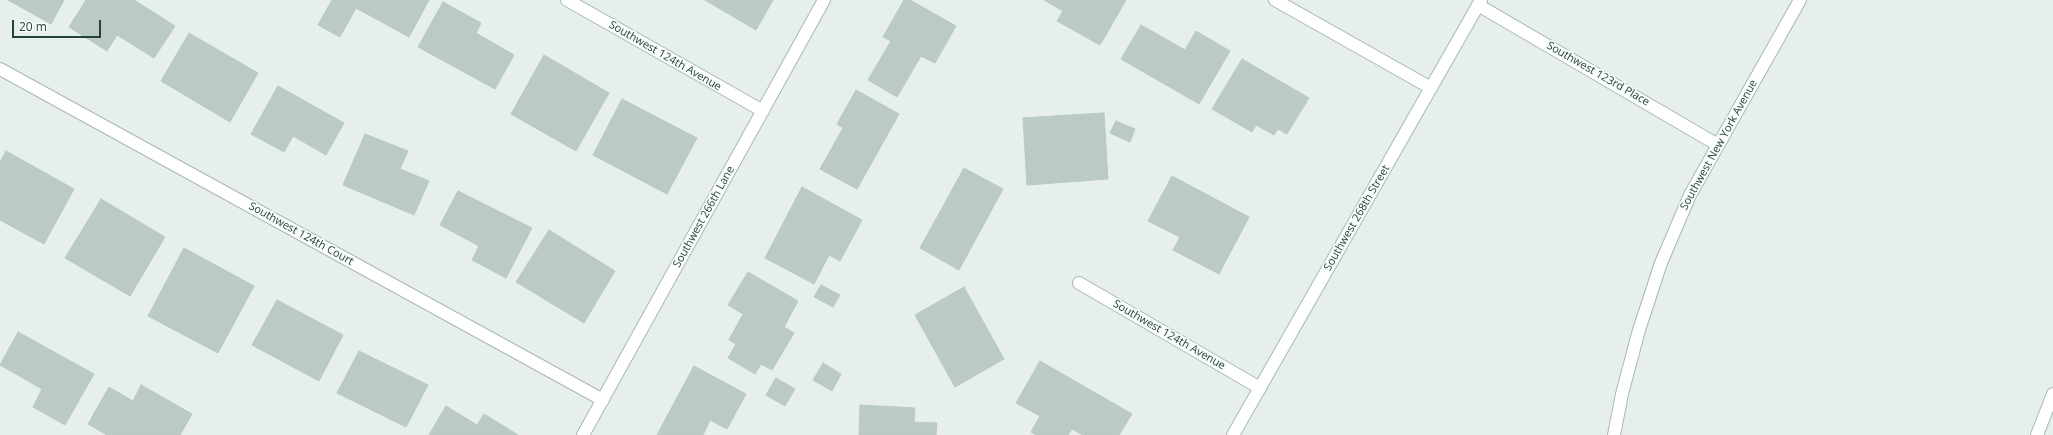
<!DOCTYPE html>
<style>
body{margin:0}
#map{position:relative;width:2053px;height:435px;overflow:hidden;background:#e6efeb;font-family:"Open Sans",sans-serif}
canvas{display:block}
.scale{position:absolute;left:12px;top:20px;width:89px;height:18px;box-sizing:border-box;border:2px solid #24423a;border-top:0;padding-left:5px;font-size:12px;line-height:14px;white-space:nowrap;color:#24423a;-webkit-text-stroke:3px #f7fbf9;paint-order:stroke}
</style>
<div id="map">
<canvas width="2053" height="435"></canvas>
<div class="scale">20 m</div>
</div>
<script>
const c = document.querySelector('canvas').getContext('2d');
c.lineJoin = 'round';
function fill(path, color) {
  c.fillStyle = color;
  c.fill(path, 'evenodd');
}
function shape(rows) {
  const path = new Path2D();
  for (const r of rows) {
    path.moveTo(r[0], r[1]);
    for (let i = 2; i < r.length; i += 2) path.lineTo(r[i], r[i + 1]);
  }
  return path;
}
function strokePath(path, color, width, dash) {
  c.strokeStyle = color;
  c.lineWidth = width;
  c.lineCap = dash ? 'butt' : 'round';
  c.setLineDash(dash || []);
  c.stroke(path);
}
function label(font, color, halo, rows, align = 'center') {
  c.font = font + ' "Open Sans",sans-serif';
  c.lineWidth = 3.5;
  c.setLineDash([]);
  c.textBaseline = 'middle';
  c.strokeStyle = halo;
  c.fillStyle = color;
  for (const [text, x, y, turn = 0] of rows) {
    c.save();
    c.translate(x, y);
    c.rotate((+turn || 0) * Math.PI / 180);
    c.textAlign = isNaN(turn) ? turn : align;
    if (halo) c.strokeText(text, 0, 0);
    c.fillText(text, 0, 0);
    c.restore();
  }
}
const building = shape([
 [8,0,64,0,51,24,8,0],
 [86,0,134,0,175,26,154,58,117,35,107,51,69,27,86,0],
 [332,0,429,0,409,37,356,8,340,37,318,25,332,0],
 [705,0,773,0,756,30,705,0],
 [904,0,910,0,956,26,935,63,921,56,897,97,868,80,891,41,883,37,904,0],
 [1044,0,1126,0,1100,45,1057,21,1063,11,1044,0],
 [443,2,481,23,476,33,514,55,495,89,418,47,443,2],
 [1141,25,1185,50,1196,31,1230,51,1199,104,1121,59,1141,25],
 [189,33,258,73,230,122,161,81,189,33],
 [544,55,609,93,576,151,511,114,544,55],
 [1242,59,1309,98,1287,134,1278,129,1274,135,1256,125,1252,132,1212,109,1242,59],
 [278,86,344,123,326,155,293,136,284,152,251,134,278,86],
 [856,90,899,114,857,189,820,169,843,128,837,124,856,90],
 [622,99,697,138,667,194,593,155,622,99],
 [1104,113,1108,179,1027,185,1023,118,1104,113],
 [1116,121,1135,129,1130,142,1110,133,1116,121],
 [365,134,408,151,400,169,429,181,414,215,343,185,365,134],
 [6,151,74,189,44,244,0,220,0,162,6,151],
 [964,168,1003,189,959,270,920,248,964,168],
 [1172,176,1249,217,1219,274,1173,250,1180,237,1148,221,1172,176],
 [802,187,862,220,840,261,829,255,814,284,765,258,802,187],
 [458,191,532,228,506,278,472,260,479,246,440,225,458,191],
 [101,199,165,237,130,296,65,258,101,199],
 [549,230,615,271,584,323,516,282,549,230],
 [184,248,254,286,218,353,148,316,184,248],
 [748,272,798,301,784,327,794,333,772,370,761,364,755,374,728,358,736,344,729,340,743,314,728,305,748,272],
 [821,285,840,295,833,307,814,297,821,285],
 [964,287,1004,359,955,387,915,315,964,287],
 [277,300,343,335,319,381,252,345,277,300],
 [18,332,94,374,65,425,33,407,42,389,0,365,18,332],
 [359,351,428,385,406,427,337,393,359,351],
 [1040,361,1132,414,1119,435,1083,435,1072,429,1068,435,1036,435,1031,432,1040,416,1016,403,1040,361],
 [823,363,841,374,832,391,813,380,823,363],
 [694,366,746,394,727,429,710,420,703,435,657,435,694,366],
 [776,378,795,389,785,406,766,395,776,378],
 [141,385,192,414,180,435,107,435,88,424,109,387,133,401,141,385],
 [860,405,915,408,914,422,937,423,936,435,859,435,860,405],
 [446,406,477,425,484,414,518,435,429,435,446,406]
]);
fill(building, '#bbcac4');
strokePath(building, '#b8c9c2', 1);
const minor = shape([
 [567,0,763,111],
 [1275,0,1431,88],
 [1478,5,1718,145],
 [0,69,603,400],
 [1079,283,1260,388],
 [583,435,824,0],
 [1614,435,1622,394,1639,330,1661,263,1690,195,1800,0],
 [2037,435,2053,394]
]);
const secondary = shape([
 [1233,435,1481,0]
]);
strokePath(minor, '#a8b8b2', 14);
strokePath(secondary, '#a4bbb3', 14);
strokePath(minor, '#fff', 12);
strokePath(secondary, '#fff', 12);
label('11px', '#24423a', '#f7fbf9', [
 ["Southwest 124th Avenue",665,56,30],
 ["Southwest 123rd Place",1598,74,30],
 ["Southwest New York Avenue",1719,145,-61],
 ["Southwest 266th Lane",704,217,-61],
 ["Southwest 268th Street",1357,218,-60],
 ["Southwest 124th Court",301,234,29],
 ["Southwest 124th Avenue",1169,335,30]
]);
</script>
